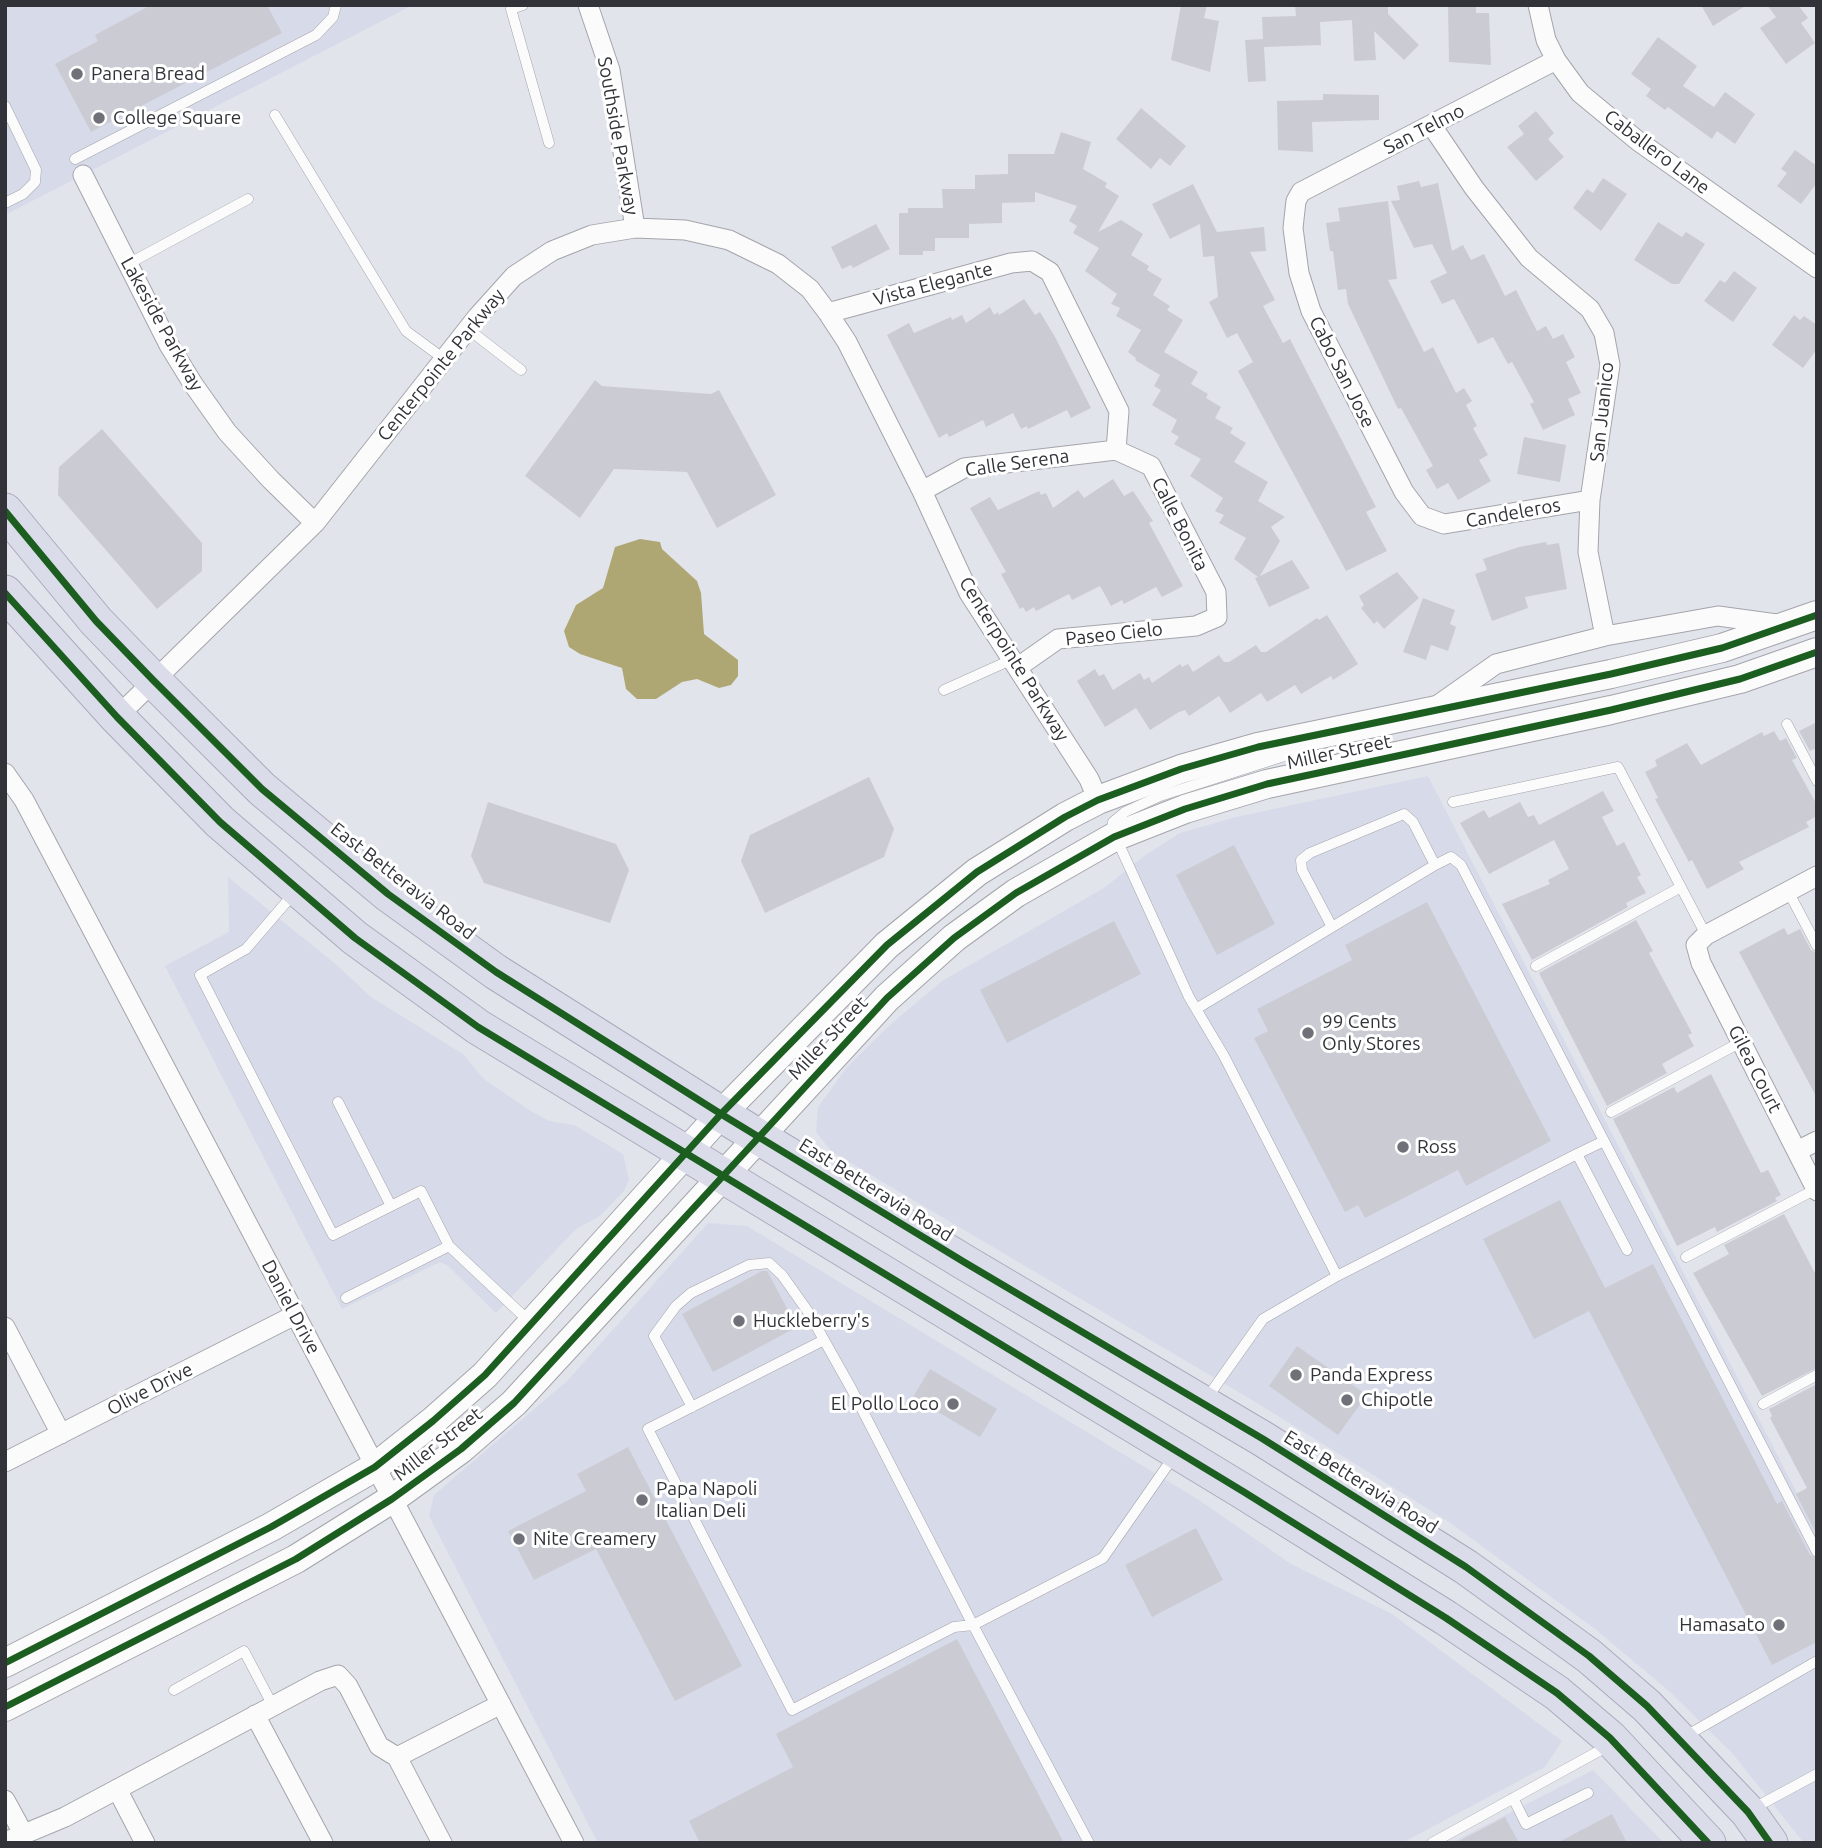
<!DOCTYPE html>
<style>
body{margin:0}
#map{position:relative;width:1822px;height:1848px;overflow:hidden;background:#e2e4ec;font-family:Ubuntu,sans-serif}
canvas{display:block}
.frame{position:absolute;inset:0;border:7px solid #323339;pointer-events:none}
</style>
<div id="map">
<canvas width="1822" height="1848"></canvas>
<div class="frame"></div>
</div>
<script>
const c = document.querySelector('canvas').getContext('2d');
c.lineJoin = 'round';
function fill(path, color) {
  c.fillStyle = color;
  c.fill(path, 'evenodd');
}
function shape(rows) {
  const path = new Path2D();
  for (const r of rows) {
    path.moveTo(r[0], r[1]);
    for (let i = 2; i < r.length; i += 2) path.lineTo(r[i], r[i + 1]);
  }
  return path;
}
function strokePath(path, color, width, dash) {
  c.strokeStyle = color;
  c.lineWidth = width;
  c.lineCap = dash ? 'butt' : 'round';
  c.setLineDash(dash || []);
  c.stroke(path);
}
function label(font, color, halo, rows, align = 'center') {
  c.font = font + ' Ubuntu,sans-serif';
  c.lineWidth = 6;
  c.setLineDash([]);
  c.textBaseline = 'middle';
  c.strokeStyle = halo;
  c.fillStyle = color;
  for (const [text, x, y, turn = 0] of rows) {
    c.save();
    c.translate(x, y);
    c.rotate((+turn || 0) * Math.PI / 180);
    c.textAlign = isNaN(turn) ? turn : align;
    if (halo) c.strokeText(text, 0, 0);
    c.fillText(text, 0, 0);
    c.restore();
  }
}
fill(shape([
 [5,5,413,5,5,215],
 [1428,776,1817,1532,1817,1843,1804,1843,1732,1753,1669,1691,1595,1629,1449,1522,1252,1400,832,1152,816,1132,818,1107,848,1066,890,1025,942,981,1104,888,1144,856,1180,833,1236,817],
 [228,877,339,967,371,997,463,1054,484,1079,529,1110,549,1121,574,1125,623,1154,629,1180,624,1191,600,1216,576,1229,496,1313,448,1266,440,1262,342,1309,165,966,229,932],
 [708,1223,747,1226,1199,1500,1291,1564,1392,1614,1562,1741,1545,1767,1402,1843,598,1843,429,1516,434,1495,568,1380],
 [1593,1770,1664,1843,1451,1843]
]), '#d7dae9');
fill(shape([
 [640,539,660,542,662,549,697,581,701,593,704,634,738,660,738,676,731,685,719,688,697,679,682,682,656,699,637,699,626,689,622,668,580,654,569,647,564,631,576,605,603,588,615,547]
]), '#aea774');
fill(shape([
 [151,5,267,5,282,33,91,132,55,64,98,41,95,35],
 [1181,5,1207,5,1204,18,1219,21,1210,72,1171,60],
 [1295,5,1388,5,1388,14,1419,45,1404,60,1374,31,1376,60,1354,61,1352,20,1320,22,1321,45,1264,47,1266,81,1248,82,1245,40,1263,39,1262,17,1296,16],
 [1448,5,1476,5,1476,13,1489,13,1491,65,1449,62],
 [1701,5,1747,5,1713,26],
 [1767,5,1798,5,1808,18,1801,23,1815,43,1786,64,1760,28,1776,17],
 [1658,37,1697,66,1683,86,1714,107,1725,92,1755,114,1735,144,1717,131,1712,139,1668,107,1665,110,1646,96,1651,89,1631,74],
 [1323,94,1379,95,1379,120,1312,122,1313,152,1278,150,1277,101,1323,100],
 [1141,108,1186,146,1170,166,1160,158,1151,169,1116,139],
 [1536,111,1554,133,1548,139,1564,157,1536,181,1507,147,1524,134,1518,126],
 [1061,132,1091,142,1083,169,1107,183,1105,187,1119,196,1098,232,1121,220,1143,234,1131,255,1149,266,1147,270,1162,279,1153,295,1170,306,1167,310,1183,320,1164,352,1198,372,1191,384,1208,394,1206,398,1221,407,1215,418,1233,428,1230,433,1246,443,1234,462,1268,482,1258,501,1285,517,1271,527,1280,541,1260,576,1292,560,1310,588,1269,607,1255,578,1258,577,1234,559,1246,538,1219,523,1224,515,1215,511,1223,498,1190,476,1201,459,1174,444,1179,437,1171,432,1177,420,1152,405,1161,390,1154,386,1160,375,1135,360,1136,358,1128,352,1141,330,1116,316,1120,308,1111,304,1117,294,1085,271,1099,248,1073,233,1077,226,1069,221,1077,206,1035,192,1035,202,1002,203,1002,223,969,224,969,238,935,238,935,251,923,251,923,255,899,255,899,213,908,213,908,208,943,208,942,189,975,189,975,175,1008,174,1008,154,1054,154],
 [1795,150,1817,166,1817,183,1801,204,1777,186,1787,173,1781,169],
 [1603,178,1627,194,1601,231,1573,208,1587,189,1593,193],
 [1419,181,1421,187,1438,183,1452,251,1463,245,1471,260,1484,254,1505,296,1516,290,1537,331,1546,326,1553,339,1563,334,1575,357,1566,362,1581,393,1568,399,1575,415,1543,430,1530,404,1534,402,1512,362,1508,364,1493,337,1478,344,1454,299,1442,304,1430,281,1447,273,1432,244,1414,248,1391,201,1400,200,1397,186],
 [1193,184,1217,232,1264,227,1266,251,1250,252,1275,300,1263,306,1283,343,1290,339,1376,507,1366,512,1387,551,1346,571,1238,371,1253,362,1237,333,1227,338,1209,302,1218,297,1214,256,1203,257,1200,224,1170,239,1152,204],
 [1388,201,1397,279,1388,280,1424,352,1433,347,1456,393,1464,388,1472,401,1466,405,1477,426,1473,428,1488,455,1479,460,1491,481,1458,500,1448,483,1437,489,1426,470,1433,466,1401,408,1398,409,1348,304,1346,289,1338,290,1333,251,1330,251,1326,223,1340,221,1338,208],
 [1658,222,1682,237,1686,232,1705,244,1679,284,1672,284,1634,260],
 [876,224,890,249,853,268,851,265,842,269,831,247],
 [1734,271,1757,288,1733,322,1704,301,1720,280,1725,283],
 [1024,299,1035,315,1040,312,1055,337,1091,408,1071,418,1067,410,1028,429,1027,426,1021,429,1013,413,986,427,983,420,949,437,947,433,939,438,887,335,909,323,914,333,951,317,952,320,962,315,966,323,990,307,994,315,998,312,999,315],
 [1794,315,1800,320,1804,316,1817,325,1817,349,1803,368,1772,345],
 [595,380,602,386,711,394,719,390,776,495,717,528,687,472,614,469,580,518,525,476],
 [102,429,202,543,202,571,157,609,58,495,59,467],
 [1524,437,1566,445,1560,482,1517,474],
 [1113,479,1124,496,1133,491,1153,521,1149,523,1183,586,1162,597,1156,587,1124,604,1122,600,1111,606,1100,586,1072,600,1069,594,1036,611,1034,607,1026,612,1023,607,1020,609,1001,574,1006,572,970,508,990,497,998,510,1039,491,1041,495,1046,493,1053,508,1078,490,1084,498],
 [1546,542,1547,545,1559,543,1567,589,1525,597,1528,608,1492,621,1475,574,1487,570,1483,559,1519,547],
 [1397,572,1419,598,1384,629,1377,621,1374,624,1361,608,1364,605,1359,596],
 [1423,598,1455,610,1450,624,1456,627,1448,651,1431,645,1426,660,1403,652],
 [1327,615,1358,664,1333,680,1331,676,1301,694,1295,685,1267,702,1261,693,1230,713,1219,696,1189,716,1185,710,1179,712,1150,730,1136,708,1105,727,1077,681,1095,669,1099,676,1104,674,1113,690,1140,673,1144,680,1149,677,1152,683,1180,664,1182,667,1188,664,1193,672,1219,655,1224,662,1229,662,1256,645,1261,652,1266,652,1317,618,1319,620],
 [1817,722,1817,748,1810,751,1799,731],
 [1774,731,1780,741,1786,738,1797,758,1792,760,1817,805,1817,816,1806,822,1809,827,1739,862,1744,869,1707,889,1692,860,1689,862,1655,799,1658,798,1645,772,1657,766,1655,760,1687,743,1701,765,1762,732,1764,736],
 [869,777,894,829,884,857,765,913,741,861,750,835],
 [1603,791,1614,811,1602,817,1617,846,1624,842,1641,875,1637,877,1646,893,1626,903,1628,907,1532,960,1502,904,1550,884,1548,880,1569,869,1554,840,1489,874,1460,823,1484,810,1489,818,1520,802,1528,817,1534,815,1539,825],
 [488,802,616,844,629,870,610,923,484,883,471,856],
 [1234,845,1275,924,1217,955,1176,875],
 [1427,902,1551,1141,1466,1186,1458,1170,1365,1218,1358,1205,1345,1212,1254,1038,1268,1031,1257,1009,1352,960,1345,945],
 [1636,920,1653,951,1649,953,1692,1033,1688,1035,1694,1046,1662,1064,1667,1073,1607,1106,1539,973],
 [1114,921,1141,974,1007,1043,980,990],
 [1784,928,1788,935,1800,929,1811,950,1817,953,1817,1098,1739,952],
 [1711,1074,1761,1173,1768,1170,1781,1195,1775,1198,1777,1201,1717,1232,1715,1227,1677,1246,1613,1119,1674,1087,1677,1093],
 [1560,1200,1605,1288,1653,1264,1777,1504,1782,1501,1810,1555,1817,1559,1817,1642,1772,1665,1589,1311,1534,1339,1483,1239],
 [1784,1214,1817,1277,1817,1368,1762,1396,1693,1273,1729,1254,1724,1245],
 [762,1271,767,1271,797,1327,713,1372,682,1314],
 [1297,1346,1367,1395,1338,1435,1269,1386],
 [930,1369,997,1409,980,1437,913,1397],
 [1817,1384,1817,1535,1796,1494,1807,1488,1770,1418,1772,1416,1769,1409],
 [628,1447,742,1666,675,1701,596,1549,534,1580,508,1531,586,1491,577,1474],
 [1196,1528,1223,1580,1152,1617,1125,1565],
 [957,1639,1064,1843,700,1843,689,1821,793,1767,776,1734],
 [1612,1814,1627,1843,1557,1843],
 [1505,1817,1519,1843,1455,1843]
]), '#cbccd3');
const lane = shape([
 [523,5,511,9,549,143],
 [5,106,36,170,35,182,23,194,5,203],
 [275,115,406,331,444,359],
 [75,159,316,35,333,17,336,5],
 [128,264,248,199],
 [468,329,521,370],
 [944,690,1013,659],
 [1787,724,1817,781],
 [1303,750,1160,796,1125,812,1113,822,1112,829,1189,997,1224,1056,1337,1276],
 [1453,802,1618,767,1706,935],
 [1435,865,1451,857,1461,865,1817,1552],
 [1788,891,1817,946],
 [295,892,246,949,200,975,333,1235,421,1191,449,1246,531,1323],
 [1536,966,1681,887],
 [1196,1009,1435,865,1413,822,1404,814,1310,853,1301,860,1302,870,1332,927],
 [338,1102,391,1206],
 [1611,1112,1741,1042],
 [1577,1154,1604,1141],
 [1686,1257,1816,1189],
 [346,1298,449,1246],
 [1207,1398,1263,1319,1337,1276,1577,1154,1627,1250],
 [1763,1404,1817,1375],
 [692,1407,654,1336,676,1306,691,1293,749,1265,769,1263,782,1275,809,1313,824,1340,851,1388,973,1625,954,1627,792,1710,648,1429,824,1340],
 [174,1690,244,1651,273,1706],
 [1684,1737,1817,1661],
 [1513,1798,1526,1824,1588,1793],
 [1754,1808,1817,1774],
 [1089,1843,973,1625,1103,1558,1174,1456],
 [1432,1843,1608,1746]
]);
const street = shape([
 [588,5,610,70,635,228],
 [1538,5,1546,40,1556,60,1580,93,1638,141,1817,268],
 [1556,60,1301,192,1296,201,1293,228,1299,273,1311,311,1404,492,1422,516,1444,524,1590,500],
 [1432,126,1474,188,1529,258,1590,309,1604,333,1610,365,1590,500,1588,552,1605,636],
 [83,175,169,345,193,384,227,432,271,480,315,523],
 [828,313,1011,263,1032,261,1050,272,1119,411,1116,450,1151,466,1216,592,1217,617,1196,626,1058,639,1018,667],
 [922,491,964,468,1116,450],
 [1435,707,1496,664,1605,636,1718,616,1784,625],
 [117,717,315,523,478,316,514,276,552,251,592,235,635,228,685,230,729,240,778,264,810,289,828,313,847,342,922,491,969,593,1089,779,1098,800],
 [5,773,24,800,574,1843],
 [1817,876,1706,935,1696,945,1701,963,1817,1191],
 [1797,1151,1817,1141],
 [5,1327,61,1434],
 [5,1462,295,1315],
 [255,1715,323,1843],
 [397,1757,501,1704],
 [117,1789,145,1843],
 [5,1800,23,1833],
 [5,1842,65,1817,320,1681,338,1675,348,1686,379,1746,397,1757,442,1843]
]);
const secondary = shape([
 [5,1663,271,1527,375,1467,433,1421,485,1375,721,1114,887,945,977,872,1065,817,1098,800,1181,769,1258,747,1611,674,1722,648,1817,615],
 [5,1707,296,1559,392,1499,461,1449,514,1403,887,998,954,938,1016,893,1114,837,1185,809,1267,784,1611,710,1740,679,1817,652]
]);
const highway = shape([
 [5,511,96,621,153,680,262,789,388,894,496,972,721,1114,964,1262,1263,1439,1466,1567,1589,1656,1647,1706,1748,1812,1770,1843],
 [5,593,117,717,220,822,355,938,478,1027,1244,1492,1446,1618,1557,1693,1610,1738,1708,1843]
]);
strokePath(lane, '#a4a5ab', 11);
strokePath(street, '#a4a5ab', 21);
strokePath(secondary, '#a4a5ab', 30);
strokePath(highway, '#aaabbb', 37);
strokePath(lane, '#fbfbfc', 10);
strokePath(street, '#fbfbfc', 19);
strokePath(secondary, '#fbfbfc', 28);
strokePath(highway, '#dbdce9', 35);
strokePath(shape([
 [5,511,96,621,153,680,262,789,388,894,496,972,721,1114,964,1262,1263,1439,1466,1567,1589,1656,1647,1706,1748,1812,1770,1843],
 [5,593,117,717,220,822,355,938,478,1027,1244,1492,1446,1618,1557,1693,1610,1738,1708,1843],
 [5,1663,271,1527,375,1467,433,1421,485,1375,721,1114,887,945,977,872,1065,817,1098,800,1181,769,1258,747,1611,674,1722,648,1817,615],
 [5,1707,296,1559,392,1499,461,1449,514,1403,887,998,954,938,1016,893,1114,837,1185,809,1267,784,1611,710,1740,679,1817,652]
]), '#1b5e20', 7);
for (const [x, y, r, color] of [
 [77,74,7,"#707178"],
 [99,118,7,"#707178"],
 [1308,1033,7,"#707178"],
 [1403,1147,7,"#707178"],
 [739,1321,7,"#707178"],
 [1296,1375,7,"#707178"],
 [1347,1400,7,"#707178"],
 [953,1404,7,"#707178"],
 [642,1500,7,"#707178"],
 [519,1539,7,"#707178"],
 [1779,1625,7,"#707178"]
]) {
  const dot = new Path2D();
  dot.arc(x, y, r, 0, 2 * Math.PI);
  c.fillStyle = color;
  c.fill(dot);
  strokePath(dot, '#fff', 2.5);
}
label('19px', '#323339', '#fff', [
 ["Panera Bread",91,74],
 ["College Square",113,118],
 ["99 Cents",1322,1022],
 ["Only Stores",1322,1044],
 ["Ross",1417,1147],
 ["Huckleberry's",753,1321],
 ["Panda Express",1310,1375],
 ["Chipotle",1361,1400],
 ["El Pollo Loco",939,1404,"right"],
 ["Papa Napoli",656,1489],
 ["Italian Deli",656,1511],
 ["Nite Creamery",533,1539],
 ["Hamasato",1765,1625,"right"]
], 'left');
label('19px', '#323339', '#fff', [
 ["San Telmo",1424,129,-27],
 ["Southside Parkway",618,136,80],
 ["Caballero Lane",1657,152,37],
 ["Vista Elegante",933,284,-15],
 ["Lakeside Parkway",162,324,61],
 ["Centerpointe Parkway",441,365,-51],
 ["Cabo San Jose",1342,372,63],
 ["San Juanico",1602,412,-84],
 ["Calle Serena",1017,463,-8],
 ["Candeleros",1513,513,-10],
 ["Calle Bonita",1180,524,63],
 ["Paseo Cielo",1114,634,-6],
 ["Centerpointe Parkway",1014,659,58],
 ["Miller Street",1339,752,-12],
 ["East Betteravia Road",403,881,38],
 ["Miller Street",828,1038,-47],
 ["Gilea Court",1755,1069,63],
 ["East Betteravia Road",876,1190,32],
 ["Daniel Drive",291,1307,62],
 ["Olive Drive",150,1389,-27],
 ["Miller Street",438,1444,-38],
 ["East Betteravia Road",1361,1482,32]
]);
</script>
